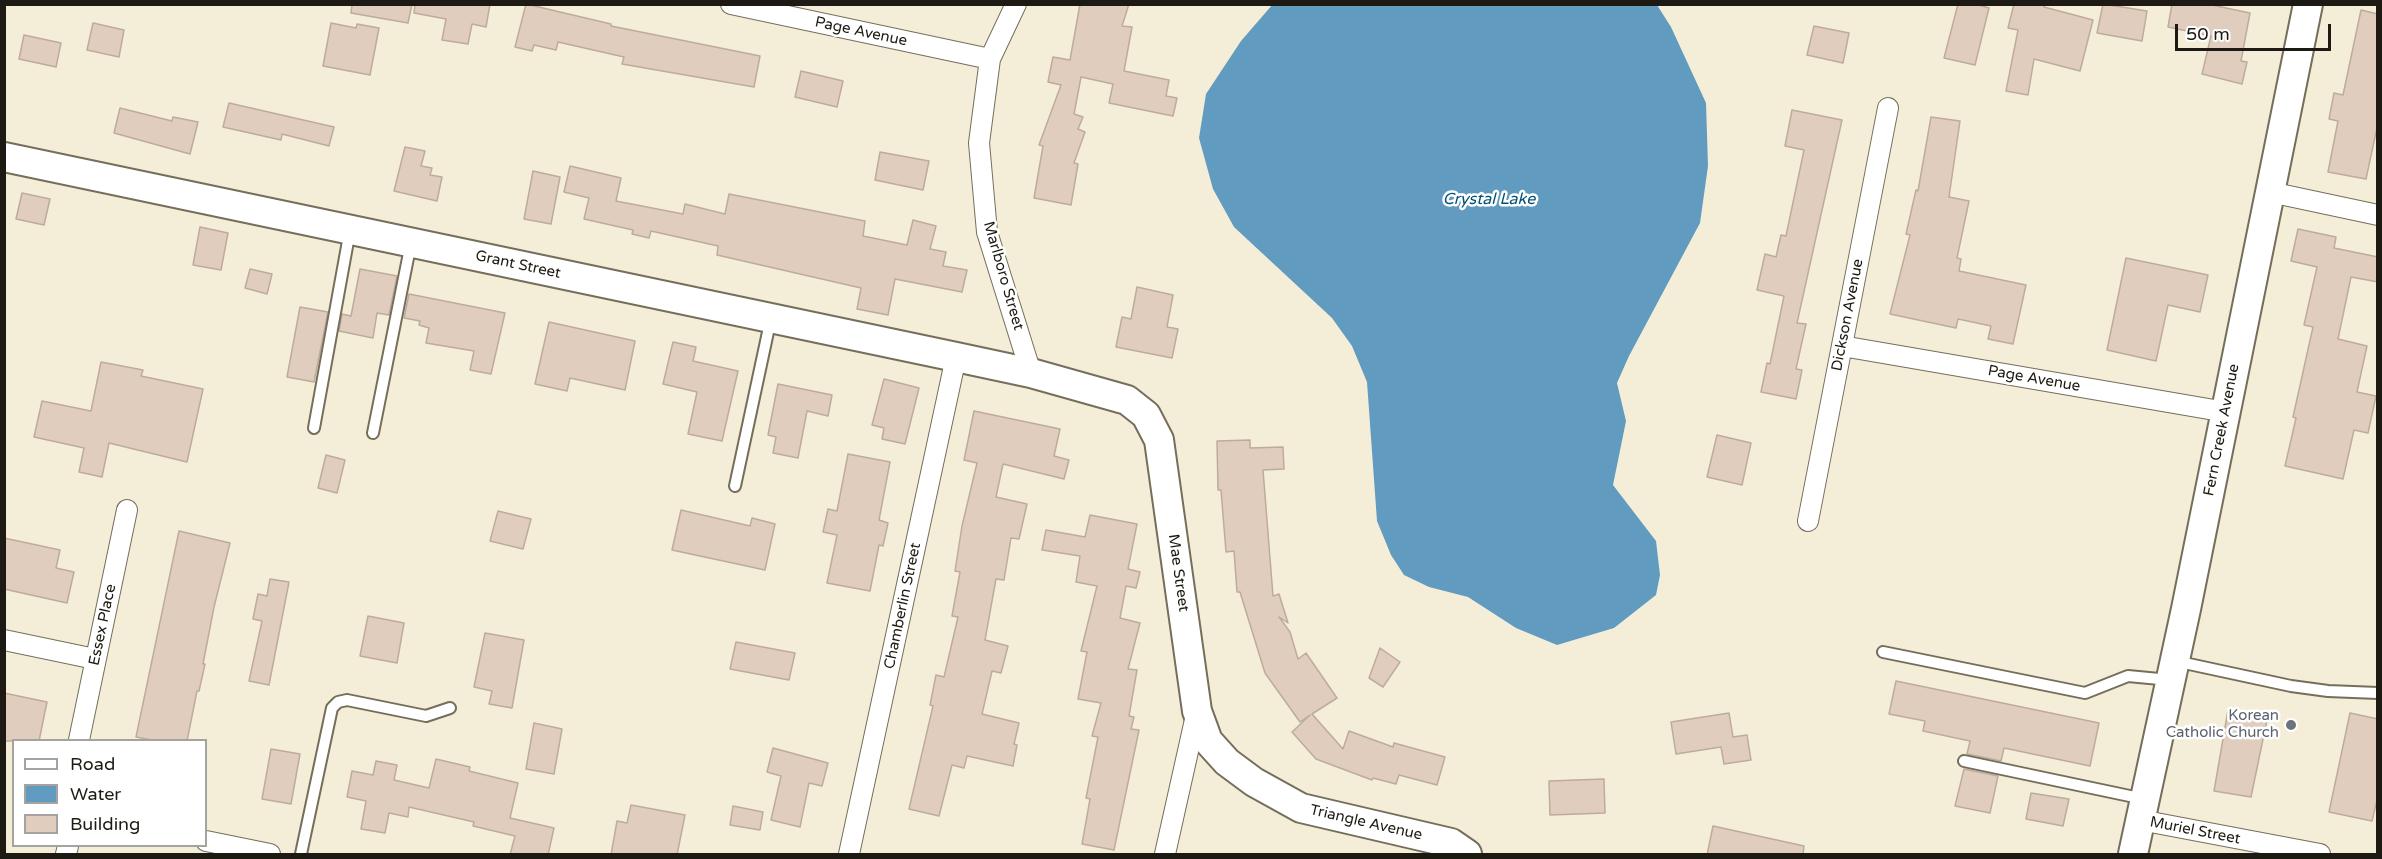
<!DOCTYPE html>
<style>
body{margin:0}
#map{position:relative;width:2382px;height:859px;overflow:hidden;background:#f4eed8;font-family:"Varela Round",sans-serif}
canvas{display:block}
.frame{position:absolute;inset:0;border:6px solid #1c1a12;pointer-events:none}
.legend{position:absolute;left:12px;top:739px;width:195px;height:108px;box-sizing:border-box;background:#fff;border:2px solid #a4a3a0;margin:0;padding:8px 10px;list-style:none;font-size:18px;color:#1c1a12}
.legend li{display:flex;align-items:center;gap:12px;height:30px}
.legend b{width:30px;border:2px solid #a4a3a0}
.scale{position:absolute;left:2175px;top:24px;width:156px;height:27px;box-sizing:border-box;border:3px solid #1c1a12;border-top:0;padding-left:8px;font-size:18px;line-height:21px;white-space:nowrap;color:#1c1a12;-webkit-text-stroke:4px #fff;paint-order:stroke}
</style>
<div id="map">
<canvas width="2382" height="859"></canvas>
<div class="frame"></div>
<ul class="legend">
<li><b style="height:8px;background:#fff"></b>Road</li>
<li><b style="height:16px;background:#619bbf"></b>Water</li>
<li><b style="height:16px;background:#e0cdbe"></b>Building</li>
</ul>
<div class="scale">50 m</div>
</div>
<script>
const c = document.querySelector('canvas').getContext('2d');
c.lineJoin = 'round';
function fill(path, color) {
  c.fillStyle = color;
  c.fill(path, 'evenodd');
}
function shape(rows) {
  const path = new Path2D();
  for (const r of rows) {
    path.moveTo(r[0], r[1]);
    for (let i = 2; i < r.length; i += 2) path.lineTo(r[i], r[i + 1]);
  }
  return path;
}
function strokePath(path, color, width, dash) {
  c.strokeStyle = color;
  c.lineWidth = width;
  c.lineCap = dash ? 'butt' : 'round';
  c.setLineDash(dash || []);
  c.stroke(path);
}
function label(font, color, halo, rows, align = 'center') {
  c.font = font + ' "Varela Round",sans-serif';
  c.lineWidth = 5;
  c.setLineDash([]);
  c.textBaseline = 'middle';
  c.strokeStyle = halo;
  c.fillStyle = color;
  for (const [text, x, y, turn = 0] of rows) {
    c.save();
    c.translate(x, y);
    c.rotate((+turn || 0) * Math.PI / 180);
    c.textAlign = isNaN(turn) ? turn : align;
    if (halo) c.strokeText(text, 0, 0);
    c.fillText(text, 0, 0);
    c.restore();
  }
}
fill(shape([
 [1273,4,1657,5,1671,27,1706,103,1708,166,1700,223,1629,356,1617,383,1626,421,1613,485,1656,541,1660,575,1656,595,1614,628,1557,645,1516,628,1468,597,1429,587,1404,575,1391,555,1377,521,1367,382,1352,346,1332,318,1234,227,1213,189,1199,138,1206,94,1241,41]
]), '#619bbf');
const building = shape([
 [352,4,412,4,408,23,351,13,352,4],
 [415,4,490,4,486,27,472,24,468,44,442,40,446,19,414,13,415,4],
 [526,4,611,24,611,26,760,56,754,87,622,64,624,57,558,42,556,50,534,45,532,51,515,47,526,4],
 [1080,4,1129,4,1122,26,1132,27,1124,71,1169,80,1166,96,1177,98,1173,116,1109,103,1113,84,1081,77,1074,114,1083,117,1078,129,1085,132,1074,163,1078,164,1071,205,1034,198,1043,146,1039,145,1061,85,1048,82,1053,57,1070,60,1080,4],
 [1958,4,1975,4,1989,8,1975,65,1944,58,1958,4],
 [2014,4,2045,4,2044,7,2093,20,2080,71,2034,59,2028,95,2006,91,2018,30,2008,28,2014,4],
 [2103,4,2147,11,2142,41,2097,33,2103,4],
 [2172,4,2207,4,2250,13,2241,61,2247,62,2242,84,2202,74,2211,36,2168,27,2172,4],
 [2361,10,2378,14,2378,123,2366,179,2328,172,2338,121,2329,119,2334,93,2343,95,2361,10],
 [93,23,124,30,119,57,87,50,93,23],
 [331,23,356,28,357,24,379,28,370,75,323,66,331,23],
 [1814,26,1849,33,1843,63,1807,55,1814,26],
 [24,35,61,43,56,67,19,59,24,35],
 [801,71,843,81,837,107,795,97,801,71],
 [229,103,334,127,329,146,282,134,281,140,223,127,229,103],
 [120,108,172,121,173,117,198,122,190,154,114,133,120,108],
 [1792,110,1842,120,1797,323,1806,324,1796,369,1802,370,1796,399,1761,392,1767,363,1770,364,1784,296,1757,290,1765,254,1776,257,1781,235,1786,236,1804,150,1785,146,1792,110],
 [1931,117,1960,121,1949,197,1969,201,1957,258,1961,259,1959,271,2026,285,2013,344,1988,339,1991,326,1958,319,1956,328,1890,314,1910,235,1906,234,1916,190,1918,191,1931,117],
 [405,147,425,151,421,166,432,168,430,175,442,177,437,201,394,191,405,147],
 [880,152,929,161,923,190,875,180,880,152],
 [570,166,621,178,616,201,683,214,685,204,725,214,729,194,865,221,863,236,907,245,913,220,936,226,930,249,946,252,943,266,967,270,962,292,895,279,888,315,857,309,861,288,717,255,718,246,651,231,649,238,632,234,633,230,584,219,589,198,564,192,570,166],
 [533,171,560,177,551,224,524,219,533,171],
 [22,193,50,199,44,225,16,219,22,193],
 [200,227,228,233,221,270,193,265,200,227],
 [2298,229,2336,237,2334,248,2378,257,2378,282,2351,277,2338,339,2367,346,2357,392,2376,396,2368,433,2354,430,2343,479,2285,466,2296,418,2293,417,2313,327,2304,325,2317,267,2291,261,2298,229],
 [2126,258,2208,275,2200,312,2168,305,2156,361,2107,350,2126,258],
 [250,269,272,274,267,294,245,288,250,269],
 [360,269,397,276,389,315,377,313,373,338,339,331,342,314,351,316,360,269],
 [1137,287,1173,295,1167,327,1178,329,1172,358,1116,347,1122,317,1131,319,1137,287],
 [409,294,505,313,491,374,470,370,474,351,426,343,429,328,419,325,420,321,404,318,409,294],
 [300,307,328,312,314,382,287,377,300,307],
 [549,322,635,341,625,390,570,378,567,391,535,384,549,322],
 [673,342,696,347,693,361,738,371,722,441,688,434,697,392,663,384,673,342],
 [101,362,143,370,141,376,203,389,187,462,109,443,102,477,79,472,84,448,34,437,42,401,91,411,101,362],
 [884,379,919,388,905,444,882,439,884,428,872,425,884,379],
 [778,384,832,395,828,416,807,411,798,458,773,453,776,437,768,435,778,384],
 [974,411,1060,429,1054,456,1069,460,1064,479,1003,464,996,497,1027,504,1019,539,1011,538,1004,580,996,579,985,640,1008,646,1001,673,992,671,982,714,1019,723,1014,744,1017,745,1013,766,967,756,964,768,952,765,939,816,909,809,933,706,930,705,936,675,944,677,958,617,952,616,960,572,955,571,962,526,977,463,964,460,974,411],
 [1717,435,1751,443,1742,485,1707,477,1717,435],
 [1250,440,1250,448,1283,447,1284,469,1263,470,1273,596,1279,594,1288,623,1279,617,1290,632,1298,659,1306,653,1337,698,1312,714,1343,749,1349,731,1393,747,1394,743,1445,757,1437,785,1399,775,1396,784,1373,778,1372,780,1316,759,1292,732,1310,715,1300,722,1265,673,1240,592,1237,592,1234,551,1226,552,1221,490,1218,490,1217,441,1250,440],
 [848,454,890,462,879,520,888,523,883,546,879,545,870,591,827,583,837,535,823,532,828,509,837,511,848,454],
 [326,455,345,460,337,493,318,488,326,455],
 [681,510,750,526,752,518,775,524,765,570,672,550,681,510],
 [498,511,531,519,523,549,490,541,498,511],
 [1090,515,1137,524,1128,569,1140,572,1136,588,1126,586,1120,618,1140,623,1128,669,1137,670,1129,716,1134,717,1131,729,1139,730,1114,850,1082,844,1090,799,1086,798,1098,737,1092,736,1101,703,1078,699,1087,652,1081,651,1097,586,1076,582,1080,556,1042,550,1046,530,1085,537,1090,515],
 [179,531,230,543,214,607,203,664,205,664,199,691,197,691,187,741,157,741,136,737,179,531],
 [4,538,60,550,56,568,74,572,67,603,4,589,4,538],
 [270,579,289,582,269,685,249,681,262,621,253,619,258,594,267,596,270,579],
 [368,616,404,623,397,663,360,656,368,616],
 [485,633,524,640,512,708,489,704,492,691,474,687,485,633],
 [736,642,795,653,789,680,730,669,736,642],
 [1380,648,1400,662,1383,687,1369,678,1380,648],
 [1896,681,2099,723,2090,766,2004,748,2001,761,1967,754,1970,741,1923,731,1925,721,1889,714,1896,681],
 [4,693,47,702,39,741,4,741,4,693],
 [2228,710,2267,720,2251,797,2214,791,2228,710],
 [1729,713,1733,737,1747,735,1751,760,1724,764,1721,747,1676,754,1671,722,1729,713],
 [2350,713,2378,719,2378,796,2372,821,2329,812,2350,713],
 [534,723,562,729,554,774,526,769,534,723],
 [773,748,828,763,822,786,809,783,800,827,771,820,781,776,767,772,773,748],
 [271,749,300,754,291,804,262,799,271,749],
 [436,759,470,767,469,771,518,783,510,818,554,828,548,855,510,855,515,836,473,826,474,822,409,807,408,817,389,813,385,833,361,829,366,801,347,797,352,771,373,775,376,761,397,765,394,780,429,788,436,759],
 [1964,769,1998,776,1990,813,1955,806,1964,769],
 [1604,779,1605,813,1550,815,1549,781,1604,779],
 [2031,793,2069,799,2063,826,2026,819,2031,793],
 [631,805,685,815,677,855,611,855,617,821,627,823,631,805],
 [733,806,763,812,760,830,730,825,733,806],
 [1713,826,1804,846,1803,855,1707,855,1713,826]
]);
fill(building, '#e0cdbe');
strokePath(building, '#bdab9c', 1.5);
const lane = shape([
 [314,428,350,230],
 [373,433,411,243],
 [735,486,771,318],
 [1883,652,2085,693,2128,676,2170,680],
 [2175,661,2291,686,2328,691,2378,693],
 [1964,761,2144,799],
 [301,854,332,708,338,702,347,700,426,716,450,708]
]);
const street = shape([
 [731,4,990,59],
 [1016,4,990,59,979,143,987,232,1031,373],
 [2270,192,2378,215],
 [1842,346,2226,412],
 [1808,521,1888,108],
 [4,640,95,659],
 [79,740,127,510],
 [2140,820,2320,854],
 [206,841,270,854],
 [66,854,68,846],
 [849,854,956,357],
 [1165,854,1197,711]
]);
const secondary = shape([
 [4,157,956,357,1031,373,1127,400,1146,415,1159,440,1197,711,1208,741,1227,762,1254,782,1301,808,1451,843,1467,854],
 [2133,854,2186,609,2308,4]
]);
strokePath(lane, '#746e5b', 14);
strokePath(street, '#746e5b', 22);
strokePath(secondary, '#746e5b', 32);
strokePath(lane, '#fff', 10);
strokePath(street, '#fff', 20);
strokePath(secondary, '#fff', 28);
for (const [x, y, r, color] of [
 [2291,725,6,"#6b7280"]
]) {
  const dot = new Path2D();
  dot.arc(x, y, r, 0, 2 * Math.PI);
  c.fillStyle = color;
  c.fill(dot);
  strokePath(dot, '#fff', 2);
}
label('15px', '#1c1a12', '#fff', [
 ["Page Avenue",861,32,12],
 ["Grant Street",518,265,12],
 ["Marlboro Street",1003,276,74],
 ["Dickson Avenue",1848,315,-79],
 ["Page Avenue",2034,379,10],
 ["Fern Creek Avenue",2222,430,-79],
 ["Mae Street",1178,573,82],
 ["Chamberlin Street",903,606,-78],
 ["Essex Place",103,625,-78],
 ["Triangle Avenue",1366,823,13],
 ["Muriel Street",2195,831,11]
]);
label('15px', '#5b616d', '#fff', [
 ["Korean",2279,716],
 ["Catholic Church",2279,733]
], 'right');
label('italic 16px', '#035275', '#fff', [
 ["Crystal Lake",1489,200]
]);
</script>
